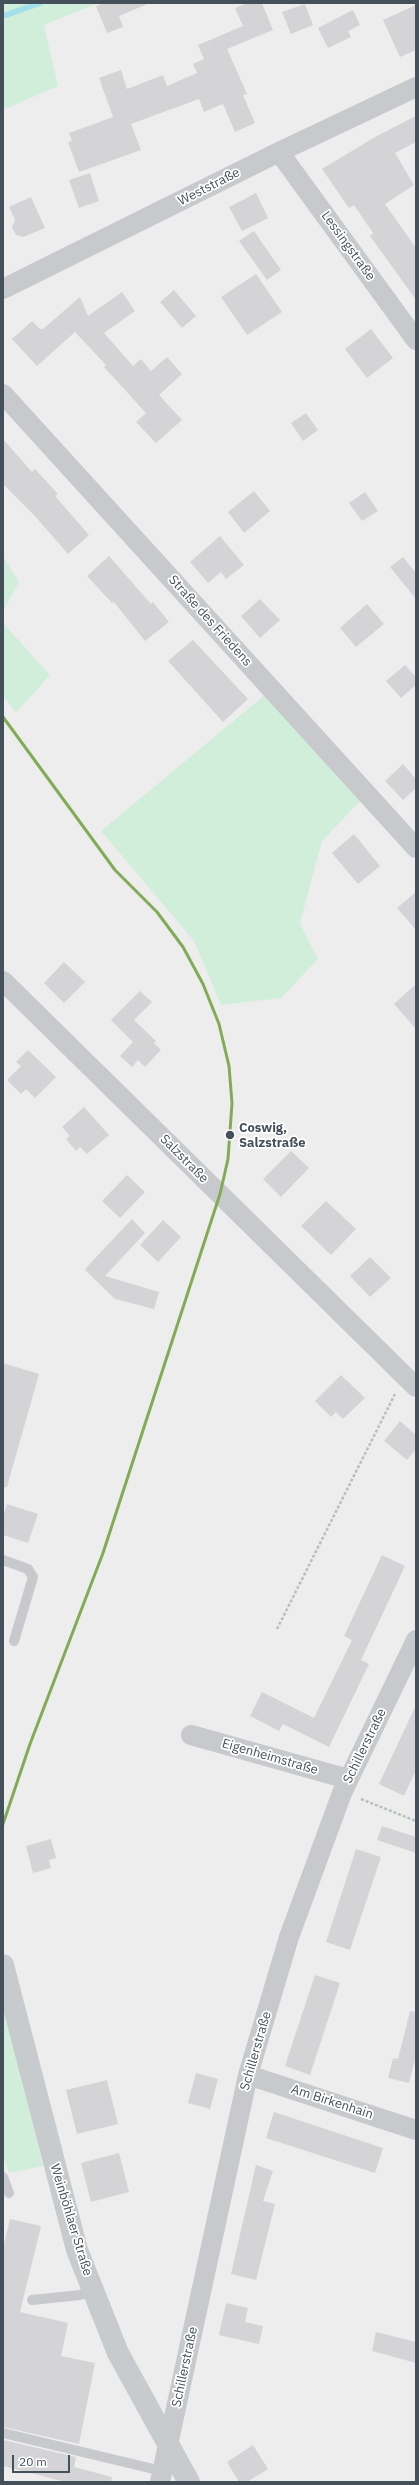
<!DOCTYPE html>
<meta charset="utf-8">
<style>
body{margin:0}
#map{position:relative;width:419px;height:2485px;overflow:hidden;background:#eeeded;font-family:"IBM Plex Sans",sans-serif}
canvas{display:block}
.frame{position:absolute;inset:0;border:4px solid #44505a;pointer-events:none}
.scale{position:absolute;left:12px;top:2455px;width:58px;height:18px;box-sizing:border-box;border:2px solid #44505a;border-top:0;padding-left:5px;font-size:12px;line-height:14px;white-space:nowrap;color:#44505a;-webkit-text-stroke:3px #fff;paint-order:stroke}
</style>
<div id="map">
<canvas width="419" height="2485"></canvas>
<div class="frame"></div>
<div class="scale">20 m</div>
</div>
<script>
const c = document.querySelector('canvas').getContext('2d');
c.lineJoin = 'round';
function fill(path, color) {
  c.fillStyle = color;
  c.fill(path, 'evenodd');
}
function shape(rows) {
  const path = new Path2D();
  for (const r of rows) {
    path.moveTo(r[0], r[1]);
    for (let i = 2; i < r.length; i += 2) path.lineTo(r[i], r[i + 1]);
  }
  return path;
}
function strokePath(path, color, width, dash) {
  c.strokeStyle = color;
  c.lineWidth = width;
  c.lineCap = dash ? 'butt' : 'round';
  c.setLineDash(dash || []);
  c.stroke(path);
}
function label(font, color, halo, rows, align = 'center') {
  c.font = font + ' "IBM Plex Sans",sans-serif';
  c.lineWidth = 3.5;
  c.setLineDash([]);
  c.textBaseline = 'middle';
  c.strokeStyle = halo;
  c.fillStyle = color;
  for (const [text, x, y, turn = 0] of rows) {
    c.save();
    c.translate(x, y);
    c.rotate((+turn || 0) * Math.PI / 180);
    c.textAlign = isNaN(turn) ? turn : align;
    if (halo) c.strokeText(text, 0, 0);
    c.fillText(text, 0, 0);
    c.restore();
  }
}
fill(shape([
 [3,3,99,3,44,25,58,86,3,110],
 [3,556,19,582,3,611],
 [3,623,50,675,16,713,3,695],
 [272,689,364,797,322,841,300,923,318,959,281,998,221,1005,194,941,101,831],
 [3,2003,43,2166,9,2173,3,2156]
]), '#d1eedb');
strokePath(shape([
 [3,16,40,3]
]), '#a4dfec', 6);
fill(shape([
 [104,3,150,3,119,16,123,27,107,33,96,6],
 [247,3,262,3,273,30,227,49,247,94,243,95,255,123,235,132,223,104,204,112,199,99,131,124,141,150,79,172,68,142,72,141,69,133,113,117,99,78,121,70,127,89,163,75,167,86,197,73,193,64,204,59,198,45,243,26,235,8],
 [305,4,313,25,291,34,282,12],
 [416,5,416,50,400,57,383,20],
 [353,10,360,25,348,31,351,37,328,48,318,28],
 [416,116,416,142,395,153,414,185,385,204,416,248,416,300,370,236,373,233,354,205,349,208,322,169,375,137],
 [90,173,99,201,79,208,69,180],
 [256,193,268,218,242,231,229,207],
 [31,197,45,228,23,237,16,235,12,227,15,220,9,207],
 [254,231,281,270,267,280,239,241],
 [256,274,282,312,247,335,221,297],
 [174,290,196,316,182,328,160,302],
 [122,292,135,311,104,333,133,366,141,359,151,371,167,357,182,374,159,395,182,420,156,443,136,422,146,413,104,367,106,365,75,332,37,366,12,339,32,321,40,329,43,329,80,297,88,316],
 [371,329,393,358,367,378,345,349],
 [306,413,318,430,303,441,291,423],
 [3,439,32,472,35,469,58,494,55,496,89,535,68,554,34,515,3,484],
 [254,491,270,511,244,533,228,512],
 [365,492,378,511,362,521,349,503],
 [220,536,244,565,226,579,221,572,208,583,190,562],
 [109,556,151,604,153,602,169,622,145,641,114,602,112,603,87,576],
 [403,557,416,573,416,599,390,567],
 [260,599,280,620,260,638,241,616],
 [367,604,384,624,356,647,340,628],
 [193,640,248,699,223,722,168,661],
 [405,665,416,677,416,685,401,698,386,681],
 [403,764,416,779,416,788,403,800,385,781],
 [354,834,380,866,358,884,332,853],
 [416,892,416,930,397,908],
 [64,962,85,982,64,1003,44,983],
 [416,984,416,1029,394,1004],
 [140,991,152,1002,134,1020,156,1041,154,1043,161,1050,145,1067,138,1060,132,1067,120,1056,133,1042,111,1020],
 [28,1050,56,1077,35,1098,26,1089,21,1094,7,1080,21,1066,16,1062],
 [84,1107,109,1135,87,1154,80,1147,76,1151,66,1139,70,1136,62,1127],
 [291,1151,309,1168,281,1197,263,1179],
 [127,1175,145,1192,120,1218,102,1201],
 [326,1201,356,1229,331,1255,301,1226],
 [132,1219,145,1233,105,1276,159,1292,154,1309,115,1299,85,1270,87,1271,85,1269],
 [163,1220,181,1237,158,1262,140,1245],
 [370,1257,391,1278,370,1297,350,1276],
 [3,1363,39,1374,7,1487,3,1487],
 [341,1375,365,1398,343,1419,336,1412,331,1417,315,1401],
 [400,1421,416,1435,416,1449,407,1460,384,1441],
 [7,1504,38,1514,28,1543,3,1535,3,1516],
 [382,1555,405,1566,361,1660,369,1664,329,1747,283,1724,279,1731,250,1716,262,1692,314,1718,352,1640,344,1636],
 [416,1705,416,1770,404,1796,379,1784],
 [382,1826,416,1837,416,1853,377,1840],
 [51,1839,56,1858,49,1860,51,1868,33,1873,26,1846],
 [356,1849,381,1857,350,1950,326,1942],
 [315,1975,340,1983,310,2075,285,2066],
 [410,2011,416,2012,416,2056,409,2083,388,2078,393,2058,398,2059],
 [196,2073,218,2079,210,2109,188,2103],
 [107,2080,118,2124,77,2134,66,2090],
 [274,2112,383,2148,375,2173,266,2138],
 [119,2153,129,2192,91,2202,81,2163],
 [256,2165,273,2171,263,2201,275,2204,256,2280,231,2274],
 [10,2219,41,2226,20,2312,68,2323,61,2356,95,2363,79,2444,3,2427,3,2249],
 [226,2303,248,2308,245,2322,263,2326,259,2344,219,2335],
 [376,2332,416,2342,416,2363,372,2351],
 [3,2440,76,2457,74,2467,112,2477,111,2482,66,2482,3,2466],
 [253,2445,268,2469,247,2482,239,2482,227,2462]
]), '#d4d4d6');
strokePath(shape([
 [277,1629,395,1394],
 [361,1799,416,1821]
]), '#b5c1bd', 2.5, [3, 2]);
strokePath(shape([
 [3,1560,28,1569,33,1577,14,1641],
 [3,2177,9,2193],
 [32,2300,80,2295,93,2290],
 [3,2433,162,2471]
]), '#c7c9cc', 10);
strokePath(shape([
 [279,152,416,340],
 [3,289,279,152,416,87],
 [3,394,416,848],
 [3,981,416,1387],
 [191,1735,348,1779],
 [248,2075,416,2130],
 [160,2482,248,2075,289,1937,342,1793,416,1640]
]), '#c7c9cc', 20);
strokePath(shape([
 [3,1965,77,2250,118,2353,189,2482]
]), '#c8cbce', 22);
strokePath(shape([
 [3,717,115,870,157,912,183,947,203,984,219,1024,229,1066,232,1103,228,1159,220,1194,103,1553,30,1744,3,1824]
]), '#82ab56', 3);
for (const [x, y, r, color] of [
 [230,1135,5,"#44505a"]
]) {
  const dot = new Path2D();
  dot.arc(x, y, r, 0, 2 * Math.PI);
  c.fillStyle = color;
  c.fill(dot);
  strokePath(dot, '#fff', 1.5);
}
label('13px', '#44505a', '#fff', [
 ["Weststraße",209,187,-27],
 ["Lessingstraße",348,246,54],
 ["Straße des Friedens",210,621,48],
 ["Salzstraße",184,1159,45],
 ["Schillerstraße",365,1746,-64],
 ["Eigenheimstraße",270,1757,16],
 ["Schillerstraße",256,2051,-74],
 ["Am Birkenhain",332,2102,18],
 ["Weinböhlaer Straße",71,2220,73],
 ["Schillerstraße",185,2367,-78]
]);
label('bold 13px', '#44505a', '#fff', [
 ["Coswig,",239,1128],
 ["Salzstraße",239,1143]
], 'left');
</script>
